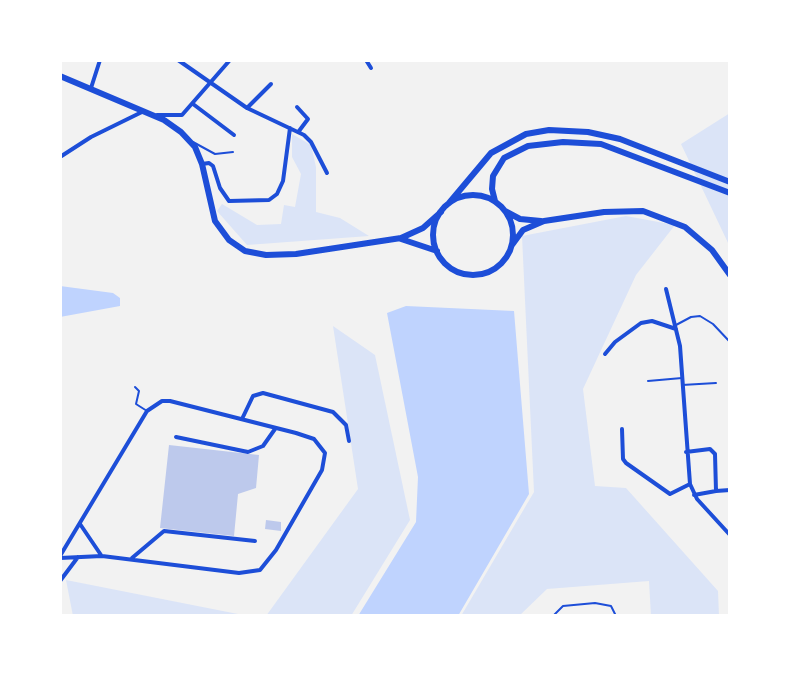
<!DOCTYPE html>
<style>
body{margin:0}
#map{position:relative;width:790px;height:676px;overflow:hidden;background:#f2f2f2;font-family:Bitter,serif}
canvas{display:block}
.frame{position:absolute;inset:0;border:62px solid #fff;pointer-events:none}
</style>
<div id="map">
<canvas width="790" height="676"></canvas>
<div class="frame"></div>
</div>
<script>
const c = document.querySelector('canvas').getContext('2d');
c.lineJoin = 'round';
function fill(path, color) {
  c.fillStyle = color;
  c.fill(path, 'evenodd');
}
function shape(rows) {
  const path = new Path2D();
  for (const r of rows) {
    if (r.length === 3) {
      path.moveTo(r[0] + r[2], r[1]);
      path.arc(r[0], r[1], r[2], 0, 2 * Math.PI);
      continue;
    }
    path.moveTo(r[0], r[1]);
    for (let i = 2; i < r.length; i += 2) path.lineTo(r[i], r[i + 1]);
  }
  return path;
}
function strokePath(path, color, width, dash) {
  c.strokeStyle = color;
  c.lineWidth = width;
  c.lineCap = dash ? 'butt' : 'round';
  c.setLineDash(dash || []);
  c.stroke(path);
}
fill(shape([
 [730,113,730,247,681,144],
 [292,134,311,145,316,167,316,212,340,218,369,236,247,245,217,211,222,204,257,225,281,224,284,205,295,207,301,174,292,157],
 [626,216,675,225,636,275,583,389,595,486,626,488,718,591,719,616,651,616,649,581,547,589,519,616,461,616,534,492,522,236],
 [333,326,375,355,410,520,351,616,266,616,358,489],
 [66,580,248,616,73,616]
]), '#dbe4f7');
fill(shape([
 [60,286,113,293,120,298,120,306,60,317],
 [406,306,514,311,529,494,458,616,358,616,416,522,418,477,387,313]
]), '#bfd3fe');
fill(shape([
 [169,445,259,455,256,488,238,494,234,536,160,528],
 [266,520,281,522,281,531,265,529]
]), '#bdc9ec');
strokePath(shape([
 [193,142,215,154,233,152],
 [676,325,691,317,700,316,713,324,730,342],
 [648,381,682,378],
 [682,385,716,383],
 [135,387,139,391,136,404,147,411],
 [553,616,563,606,595,603,611,606,616,616]
]), '#1d4ed8', 2);
strokePath(shape([
 [178,60,247,108,304,135,311,142,327,173],
 [366,60,371,68],
 [91,88,100,60],
 [193,104,234,135],
 [297,107,308,119,299,131],
 [247,108,271,84],
 [157,115,182,115,230,60],
 [60,157,91,137,144,111],
 [202,164,209,163,213,166,220,188,229,201,269,200,277,194,283,181,290,128],
 [666,289,680,346,690,484,697,499,730,535],
 [605,354,615,342,641,323,652,321,676,329],
 [242,419,253,396,263,393,333,412,346,425,349,441],
 [622,429,623,459,626,463,670,494,690,484],
 [176,437,248,452,263,446,275,429],
 [686,452,710,449,715,454,716,491,694,495],
 [716,491,730,490],
 [80,524,101,555],
 [60,556,147,411,162,401,170,401,296,433,314,439,325,453,322,470,276,550,260,570,239,573,102,556,60,558],
 [132,558,164,531,255,541],
 [60,581,78,557]
]), '#1d4ed8', 4);
strokePath(shape([
 [60,76,164,120,181,132,195,147,202,164,215,221,229,240,245,251,266,255,296,254,401,238,423,228,441,212],
 [473,235,40],
 [495,201,492,189,493,176,504,158,528,146,563,142,601,144,730,193],
 [449,203,491,153,526,134,549,130,588,132,620,139,730,182],
 [505,211,520,219,541,221],
 [401,239,437,251],
 [512,245,523,230,544,221,604,212,643,211,685,227,712,250,730,275]
]), '#1d4ed8', 6);
</script>
